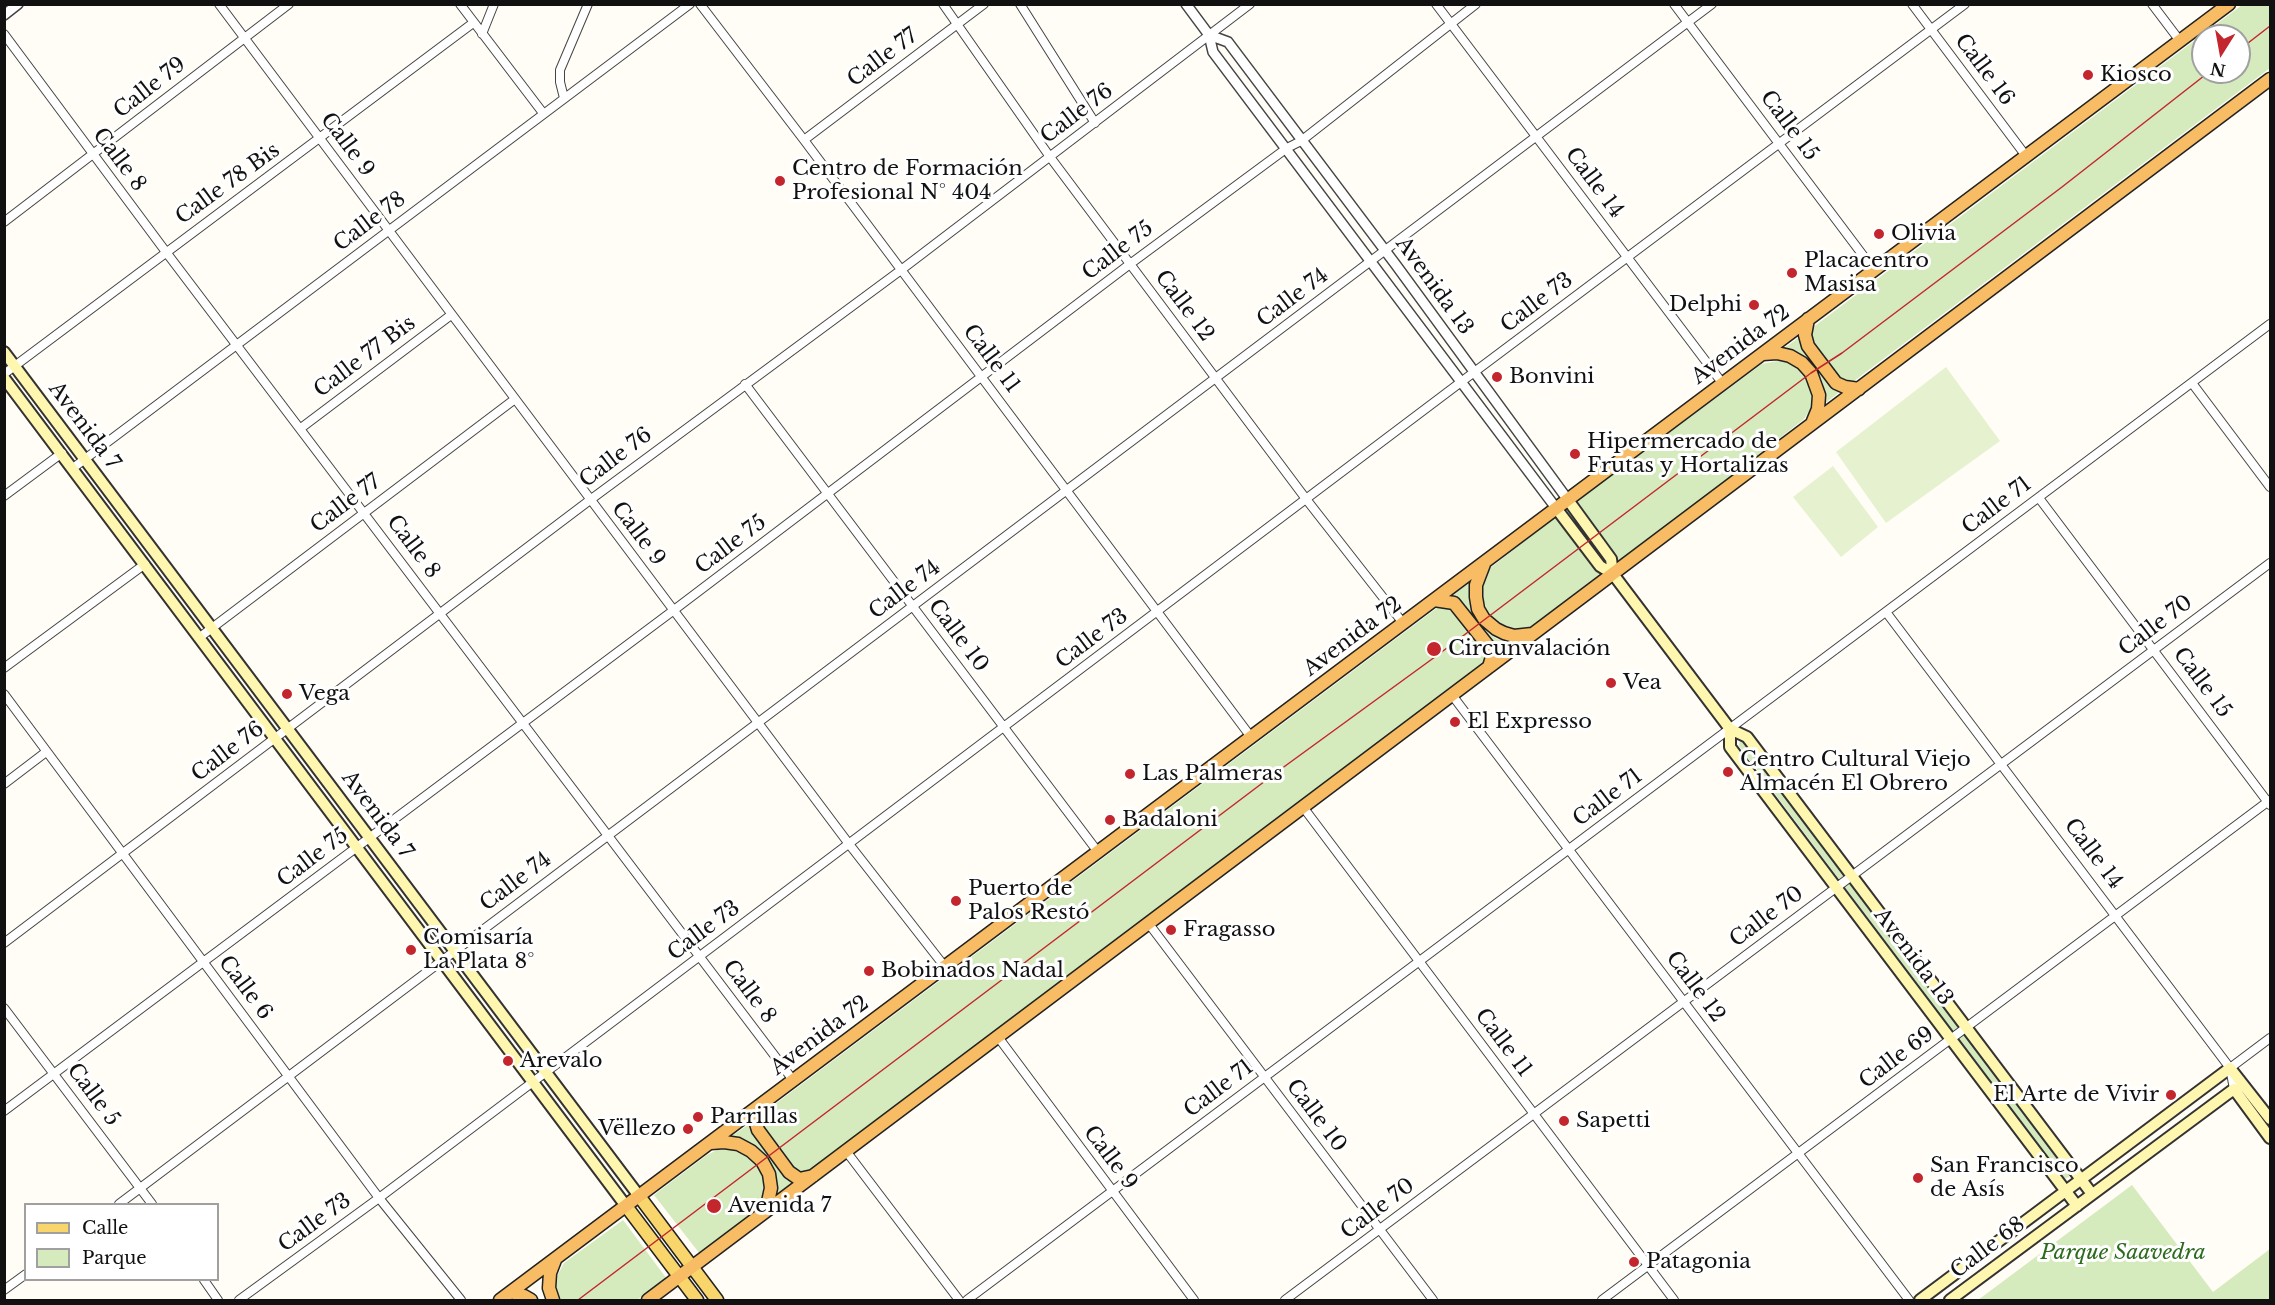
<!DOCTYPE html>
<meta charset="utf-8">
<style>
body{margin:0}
#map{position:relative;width:2275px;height:1305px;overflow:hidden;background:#fffdf5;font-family:"Libre Baskerville",serif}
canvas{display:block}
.frame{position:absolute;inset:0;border:6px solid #111;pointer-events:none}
.legend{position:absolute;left:24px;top:1203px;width:195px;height:78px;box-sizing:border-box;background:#fff;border:2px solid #a0a0a0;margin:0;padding:8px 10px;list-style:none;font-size:18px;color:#111}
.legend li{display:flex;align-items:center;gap:12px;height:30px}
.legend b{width:30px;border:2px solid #a0a0a0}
.north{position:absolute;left:2191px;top:24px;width:60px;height:60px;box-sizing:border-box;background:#fff;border:2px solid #a0a0a0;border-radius:50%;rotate:191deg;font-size:16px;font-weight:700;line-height:24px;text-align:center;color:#111}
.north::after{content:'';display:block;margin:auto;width:21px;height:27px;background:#c4262e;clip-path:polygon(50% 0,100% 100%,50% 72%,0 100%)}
</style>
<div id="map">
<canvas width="2275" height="1305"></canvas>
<div class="frame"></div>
<ul class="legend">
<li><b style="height:8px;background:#f9d66b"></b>Calle</li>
<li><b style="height:16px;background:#d5ebbd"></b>Parque</li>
</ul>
<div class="north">N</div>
</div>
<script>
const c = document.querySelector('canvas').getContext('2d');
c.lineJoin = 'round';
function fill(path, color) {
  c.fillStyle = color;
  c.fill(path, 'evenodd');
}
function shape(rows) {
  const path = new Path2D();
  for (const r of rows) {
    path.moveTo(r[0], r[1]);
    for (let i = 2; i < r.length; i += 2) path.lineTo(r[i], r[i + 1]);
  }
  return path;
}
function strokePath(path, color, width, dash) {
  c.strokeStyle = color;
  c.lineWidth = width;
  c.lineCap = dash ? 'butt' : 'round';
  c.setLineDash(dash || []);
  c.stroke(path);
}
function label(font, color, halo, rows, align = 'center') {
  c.font = font + ' "Libre Baskerville",serif';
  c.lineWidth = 6;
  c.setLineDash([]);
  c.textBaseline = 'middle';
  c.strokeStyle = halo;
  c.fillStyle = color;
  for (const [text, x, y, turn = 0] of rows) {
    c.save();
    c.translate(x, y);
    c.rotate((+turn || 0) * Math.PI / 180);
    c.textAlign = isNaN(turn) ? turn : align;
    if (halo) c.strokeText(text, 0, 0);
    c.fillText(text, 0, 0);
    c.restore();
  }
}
fill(shape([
 [2242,5,2270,5,2270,68,1854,381,1842,382,1810,341,1809,335,1812,328],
 [2203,36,2239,36,2239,72,2203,72],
 [1801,336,1842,390,1823,405,1825,393,1822,380,1815,367,1806,358,1795,352,1783,349],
 [1783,360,1794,363,1803,370,1811,380,1813,394,1811,408,1804,419,1620,563,1575,503,1762,364],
 [1557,516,1602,576,1531,628,1515,631,1496,624,1485,611,1481,601,1482,580,1489,569],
 [1472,581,1469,601,1475,616,1486,631,1497,639,1513,643,1497,657,1450,597],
 [1441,605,1451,606,1487,651,1488,660,807,1175,795,1173,760,1127,760,1121,762,1114],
 [1740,740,1746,743,2068,1170,2069,1177,2064,1179,1739,746],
 [751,1123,796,1182,777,1197,777,1181,771,1167,761,1152,745,1141,730,1137],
 [730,1149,742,1154,755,1162,763,1174,767,1189,765,1200,758,1212,700,1254,654,1195,707,1155,717,1150],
 [2132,1185,2213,1292,2270,1249,2270,1300,1978,1300],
 [623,1220,667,1279,637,1300,557,1300,555,1287,557,1276,564,1263]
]), '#d5ebbd');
fill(shape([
 [1946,367,2000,441,1886,523,1836,452],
 [1833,466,1878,527,1841,557,1793,497]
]), '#e6f2cf');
const minor = shape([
 [219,4,849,844,945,967],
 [460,4,543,113],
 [700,4,804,140,1251,737],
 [943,4,1050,157,1306,499,1403,623],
 [1020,4,1095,123],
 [1436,4,1723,384],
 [1674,4,1874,270],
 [1912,4,2026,156],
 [2152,4,2180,41],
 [4,34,166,252,793,1080],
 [482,34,494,4],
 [564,98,560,82,560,70,588,4],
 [804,140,984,4],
 [4,222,289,4],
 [4,374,473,23],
 [2192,383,2270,487],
 [745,384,1098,852],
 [301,428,451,315],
 [73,468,690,4],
 [4,496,62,453],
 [2039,498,2270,805],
 [1886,612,2230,1068,2234,1089],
 [200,637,515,399],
 [4,668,145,564],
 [4,694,379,1198,461,1300],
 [1452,695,1909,1300],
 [4,784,46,752],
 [1303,807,1674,1300],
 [1149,924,1433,1300],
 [4,943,590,500,901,270,1250,4],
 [4,1008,152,1204],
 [998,1037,1194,1300],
 [2230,1068,2270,1038],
 [4,1111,674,610,1130,264,1287,148,1301,141,1476,4],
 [846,1151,959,1300],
 [119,1204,1712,4],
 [204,1280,218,1300],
 [4,1290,26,1274],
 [239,1300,379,1198,1461,382,1965,4],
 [967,1300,2270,324],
 [1285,1300,2270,563],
 [1602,1300,2270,800]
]);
const tertiary = shape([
 [1186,4,1209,35,1213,52,1556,508],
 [4,15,18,4],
 [1209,35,1228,42,1396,265,1568,500]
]);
const secondary = shape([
 [4,352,639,1196],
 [4,378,626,1206],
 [1568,500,1611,559,1613,574],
 [1556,508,1600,566,1613,574,1730,729,1747,737,2092,1194],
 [1730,729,1730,747,2077,1206],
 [1920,1300,2230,1068,2270,1119],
 [1950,1300,2234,1089,2270,1138]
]);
const primary = shape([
 [639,1196,717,1300],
 [626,1206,697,1300]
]);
const trunk = shape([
 [1808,319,1805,335,1808,346,1836,383,1845,387,1859,389],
 [1763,354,1777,353,1790,356,1802,363,1811,373,1819,395,1818,409,1813,421],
 [1484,564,1476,585,1476,597,1478,609,1484,619,1496,629,1504,633,1514,636,1532,634],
 [1434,600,1454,603,1489,647,1492,657,1489,667],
 [759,1106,755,1120,758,1130,789,1172,799,1179,813,1176],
 [711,1143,724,1142,738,1144,751,1151,762,1161,769,1174,771,1188,766,1211],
 [511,1292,524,1296,531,1300],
 [500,1300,2229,4],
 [553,1300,549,1288,550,1273,555,1260],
 [648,1300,2270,79]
]);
strokePath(minor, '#444', 10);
strokePath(tertiary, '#444', 12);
strokePath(secondary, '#333', 14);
strokePath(primary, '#222', 15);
strokePath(trunk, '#222', 15);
strokePath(minor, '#fff', 8);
strokePath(tertiary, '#fff', 9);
strokePath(secondary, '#fff6b0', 10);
strokePath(primary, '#f9d66b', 12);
strokePath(trunk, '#f7bc64', 12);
strokePath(shape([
 [2239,50,2270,26],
 [578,1300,1281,769,1439,654,1811,373,1842,353,2062,187,2209,72]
]), '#c4262e', 1.5);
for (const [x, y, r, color] of [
 [2088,75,6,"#c4262e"],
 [780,181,6,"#c4262e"],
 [1879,234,6,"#c4262e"],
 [1792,273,6,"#c4262e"],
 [1754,305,6,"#c4262e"],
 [1497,377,6,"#c4262e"],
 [1575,454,6,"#c4262e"],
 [1434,649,8,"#c4262e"],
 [1611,683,6,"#c4262e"],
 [287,694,6,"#c4262e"],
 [1455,722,6,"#c4262e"],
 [1728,772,6,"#c4262e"],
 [1130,774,6,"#c4262e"],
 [1110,820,6,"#c4262e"],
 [956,901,6,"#c4262e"],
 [1171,930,6,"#c4262e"],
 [411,950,6,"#c4262e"],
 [869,971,6,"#c4262e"],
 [508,1061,6,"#c4262e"],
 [2171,1095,6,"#c4262e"],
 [698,1117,6,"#c4262e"],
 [1564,1121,6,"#c4262e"],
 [688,1129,6,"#c4262e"],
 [1918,1178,6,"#c4262e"],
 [714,1206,8,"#c4262e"],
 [1634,1262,6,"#c4262e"]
]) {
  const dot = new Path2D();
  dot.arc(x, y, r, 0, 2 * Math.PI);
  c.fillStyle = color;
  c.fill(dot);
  strokePath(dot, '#fff', 2);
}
label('21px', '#111', '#fff', [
 ["Calle 77",883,58,-37],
 ["Calle 16",1984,70,53],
 ["Calle 79",150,88,-38],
 ["Calle 76",1077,114,-37],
 ["Calle 15",1789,126,53],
 ["Calle 9",347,145,53],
 ["Calle 8",119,160,53],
 ["Calle 14",1594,183,53],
 ["Calle 78 Bis",228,184,-36],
 ["Calle 78",370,222,-37],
 ["Calle 75",1118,251,-37],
 ["Avenida 13",1434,286,54],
 ["Calle 74",1293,298,-37],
 ["Calle 73",1537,303,-37],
 ["Calle 12",1184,306,53],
 ["Avenida 72",1741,345,-37],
 ["Calle 77 Bis",365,357,-37],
 ["Calle 11",991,359,53],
 ["Avenida 7",84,426,53],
 ["Calle 76",616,458,-37],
 ["Calle 77",346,504,-37],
 ["Calle 71",1997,506,-37],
 ["Calle 9",638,534,53],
 ["Calle 75",731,545,-37],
 ["Calle 8",413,547,53],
 ["Calle 74",905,590,-37],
 ["Calle 70",2156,626,-37],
 ["Calle 10",958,636,53],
 ["Avenida 72",1353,637,-37],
 ["Calle 73",1092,639,-37],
 ["Calle 15",2202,683,53],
 ["Calle 76",228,752,-37],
 ["Calle 71",1608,798,-37],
 ["Avenida 7",377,815,53],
 ["Calle 14",2093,854,53],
 ["Calle 75",313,858,-37],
 ["Calle 74",516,882,-37],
 ["Calle 70",1767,917,-37],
 ["Calle 73",704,931,-37],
 ["Avenida 13",1913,957,53],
 ["Calle 12",1695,987,53],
 ["Calle 6",245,988,53],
 ["Calle 8",749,992,53],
 ["Avenida 72",820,1036,-37],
 ["Calle 11",1503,1043,53],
 ["Calle 69",1897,1058,-37],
 ["Calle 71",1219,1089,-37],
 ["Calle 5",93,1095,53],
 ["Calle 10",1316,1116,53],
 ["Calle 9",1110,1158,53],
 ["Calle 70",1378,1209,-37],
 ["Calle 73",315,1223,-36],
 ["Calle 68",1988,1248,-37]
]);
label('21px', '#111', '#fff', [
 ["Kiosco",2100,75],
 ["Centro de Formación",792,169],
 ["Profesional N° 404",792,193],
 ["Olivia",1891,234],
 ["Placacentro",1804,261],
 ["Masisa",1804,285],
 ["Delphi",1742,305,"right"],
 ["Bonvini",1509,377],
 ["Hipermercado de",1587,442],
 ["Frutas y Hortalizas",1587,466],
 ["Circunvalación",1448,649],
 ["Vea",1623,683],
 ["Vega",299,694],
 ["El Expresso",1467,722],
 ["Centro Cultural Viejo",1740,760],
 ["Almacén El Obrero",1740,784],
 ["Las Palmeras",1142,774],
 ["Badaloni",1122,820],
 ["Puerto de",968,889],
 ["Palos Restó",968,913],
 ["Fragasso",1183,930],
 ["Comisaría",423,938],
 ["La Plata 8°",423,962],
 ["Bobinados Nadal",881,971],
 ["Arevalo",520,1061],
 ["El Arte de Vivir",2159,1095,"right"],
 ["Parrillas",710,1117],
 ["Sapetti",1576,1121],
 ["Vëllezo",676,1129,"right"],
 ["San Francisco",1930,1166],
 ["de Asís",1930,1190],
 ["Avenida 7",728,1206],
 ["Patagonia",1646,1262]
], 'left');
label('italic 21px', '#2f6b1f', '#fff', [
 ["Parque Saavedra",2123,1253]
]);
</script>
